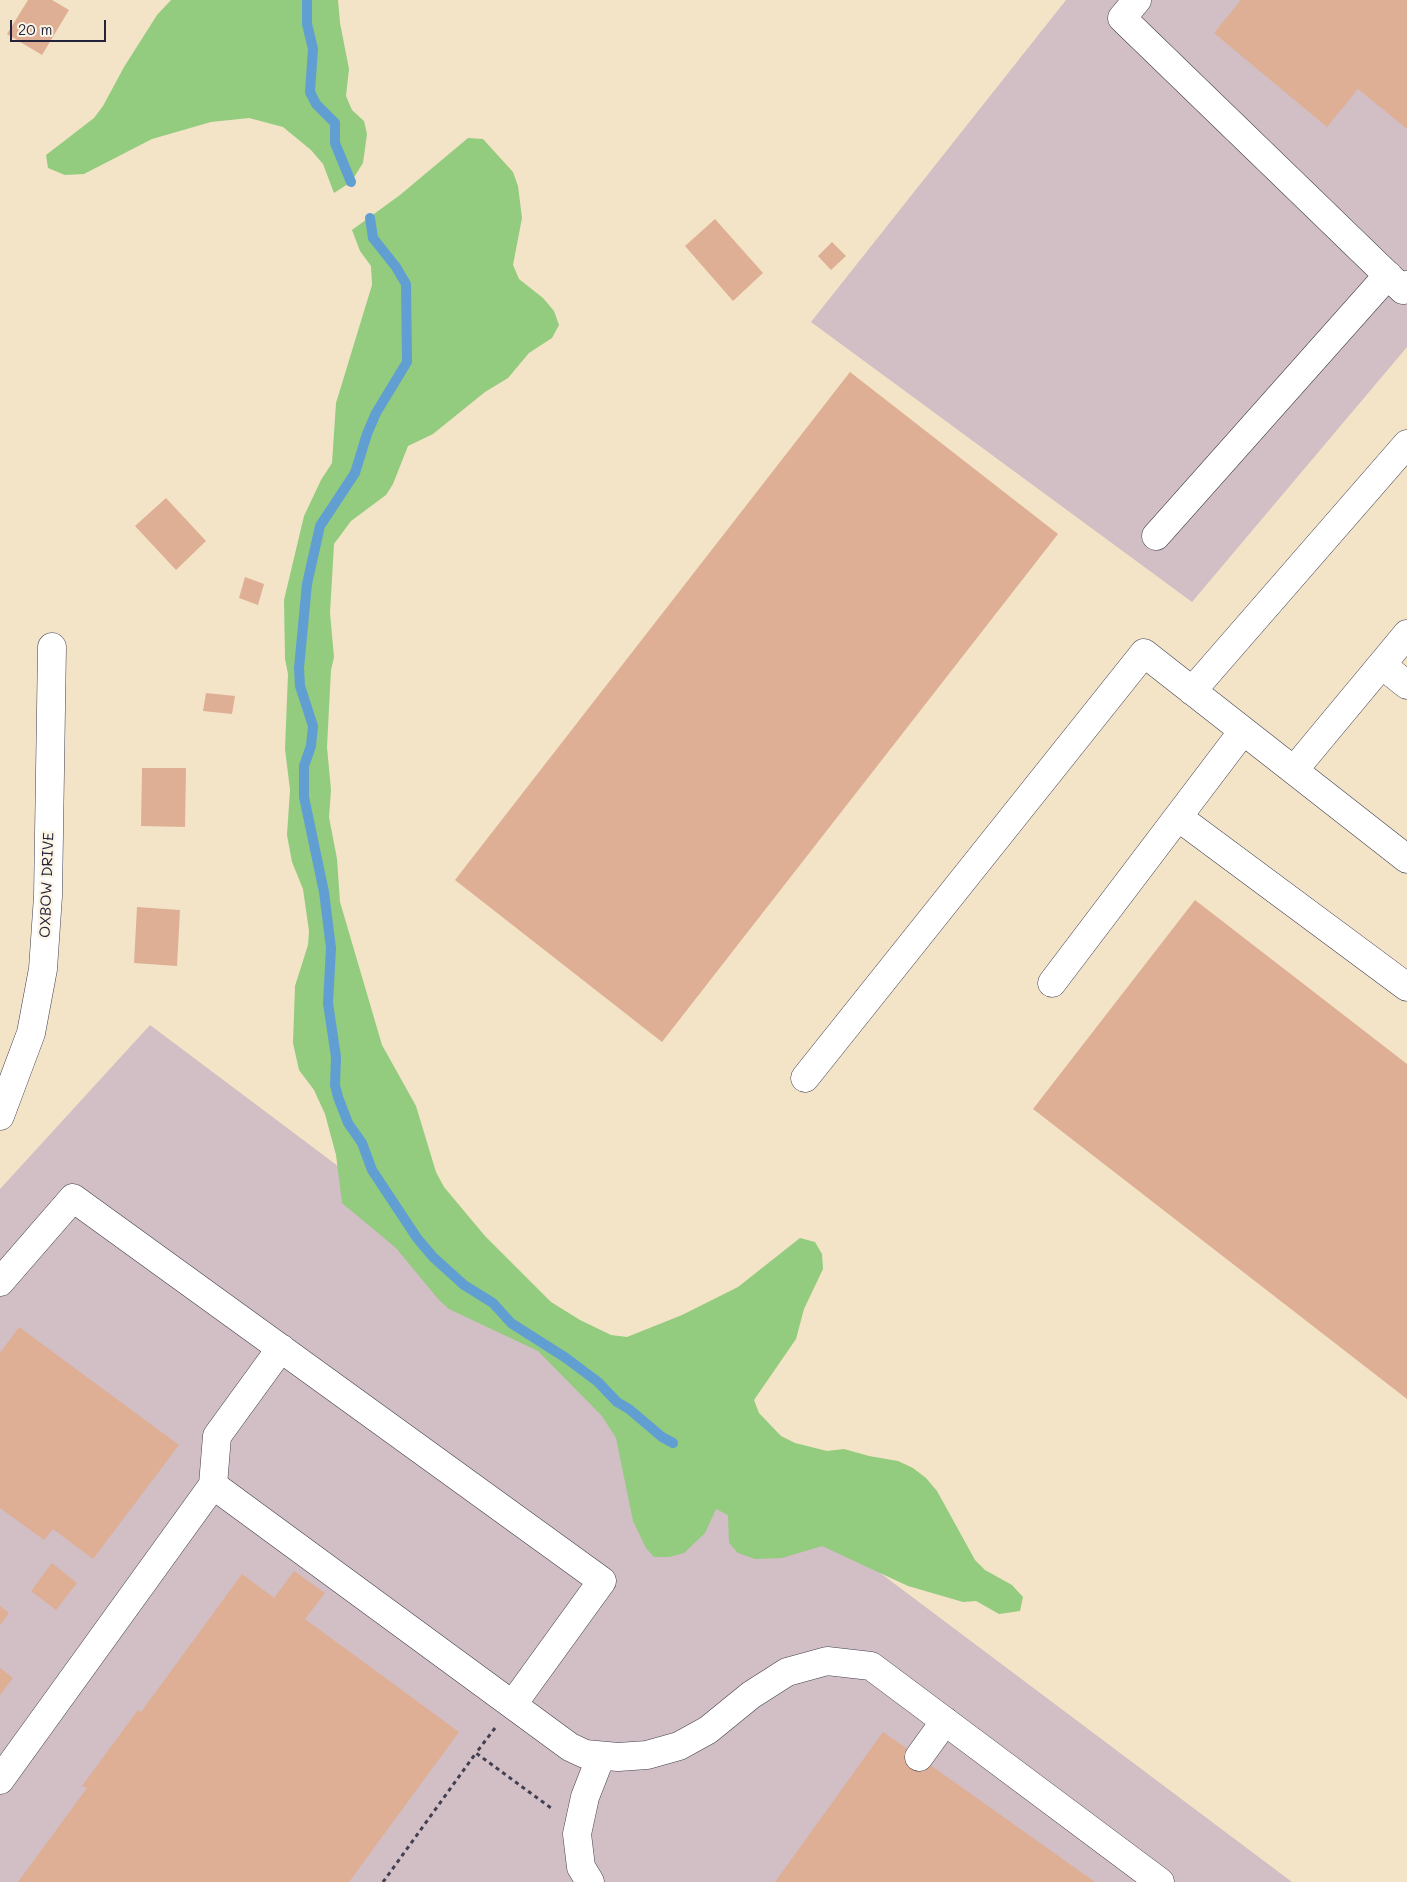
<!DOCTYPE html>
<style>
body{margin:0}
#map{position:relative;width:1407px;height:1882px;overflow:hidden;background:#f3e4c7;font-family:Mali,sans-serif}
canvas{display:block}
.scale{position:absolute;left:10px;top:20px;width:96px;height:22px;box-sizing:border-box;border:2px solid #22223b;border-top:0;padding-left:6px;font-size:15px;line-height:18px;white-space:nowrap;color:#22223b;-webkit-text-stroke:4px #fcf5e5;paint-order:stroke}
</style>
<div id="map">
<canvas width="1407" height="1882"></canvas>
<div class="scale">20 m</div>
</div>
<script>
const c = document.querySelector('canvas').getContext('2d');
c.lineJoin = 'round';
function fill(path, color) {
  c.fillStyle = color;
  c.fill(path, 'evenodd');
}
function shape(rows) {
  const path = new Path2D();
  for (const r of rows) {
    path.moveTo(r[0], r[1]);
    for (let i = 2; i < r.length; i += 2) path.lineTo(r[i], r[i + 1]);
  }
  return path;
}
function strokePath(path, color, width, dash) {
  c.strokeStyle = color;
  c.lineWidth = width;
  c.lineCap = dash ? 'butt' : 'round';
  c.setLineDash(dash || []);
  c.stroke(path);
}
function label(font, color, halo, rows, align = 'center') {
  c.font = font + ' Mali,sans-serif';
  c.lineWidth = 5;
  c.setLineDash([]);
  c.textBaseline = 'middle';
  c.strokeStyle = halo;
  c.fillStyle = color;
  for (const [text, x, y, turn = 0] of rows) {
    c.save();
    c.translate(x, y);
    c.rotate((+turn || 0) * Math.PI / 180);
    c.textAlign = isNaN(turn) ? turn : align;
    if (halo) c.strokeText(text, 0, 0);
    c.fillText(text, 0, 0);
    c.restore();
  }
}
fill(shape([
 [1066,0,1407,0,1407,347,1192,602,811,322],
 [150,1025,1292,1882,0,1882,0,1189]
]), '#d2bec5');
fill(shape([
 [171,0,338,0,340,23,349,69,346,96,352,110,364,121,367,134,363,163,351,182,334,193,323,164,311,150,283,127,249,118,211,122,152,139,84,174,65,175,48,168,46,155,94,118,103,106,124,67,157,15],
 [468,138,483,139,513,172,518,186,522,218,513,265,519,279,543,298,554,311,559,325,552,338,529,353,508,378,485,392,433,434,408,446,393,484,386,495,351,521,334,544,330,613,334,657,331,670,327,747,331,790,329,817,337,859,340,902,382,1045,416,1106,436,1172,444,1187,485,1236,551,1302,580,1320,611,1335,627,1337,682,1315,738,1287,800,1238,815,1242,822,1254,823,1269,804,1309,796,1339,754,1400,759,1413,781,1436,795,1443,827,1451,844,1449,869,1456,898,1461,913,1468,926,1478,937,1491,975,1560,985,1570,1012,1585,1023,1597,1020,1611,999,1614,976,1601,963,1602,908,1586,822,1546,782,1558,755,1559,738,1553,729,1543,728,1515,716,1509,705,1533,684,1553,669,1557,654,1557,646,1548,633,1521,616,1438,602,1416,538,1351,449,1309,439,1300,396,1248,342,1203,336,1155,325,1114,314,1090,299,1070,293,1043,295,986,308,945,309,931,303,889,292,862,287,835,290,790,285,749,288,674,285,659,284,600,304,516,321,480,332,463,336,403,372,285,371,266,360,251,352,230,400,195]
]), '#93cb7f');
strokePath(shape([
 [307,0,307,24,313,49,310,92,316,104,335,123,335,143,351,182],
 [370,218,373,238,396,267,406,284,407,362,376,413,367,434,355,473,320,526,307,584,299,668,300,686,313,726,311,746,304,766,304,797,324,892,331,948,328,1003,336,1057,335,1085,338,1097,348,1123,362,1143,372,1170,417,1238,433,1257,464,1285,493,1303,511,1323,566,1358,598,1382,617,1402,629,1409,662,1437,673,1443]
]), '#619fd2', 10);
fill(shape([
 [28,0,52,0,69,10,42,55,7,34],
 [1241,0,1407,0,1407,129,1358,89,1327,127,1214,33],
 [715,219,763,273,733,301,685,246],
 [832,242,846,256,831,270,818,256],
 [850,372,1058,534,662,1042,455,880],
 [166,498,206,541,176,570,135,526],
 [245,577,264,584,258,605,239,598],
 [206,693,235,696,232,714,203,711],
 [142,768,186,768,185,827,141,826],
 [1195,900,1407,1064,1407,1399,1033,1109],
 [137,907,180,910,177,966,134,963],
 [19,1327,179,1445,93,1559,53,1529,44,1540,0,1508,0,1353],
 [52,1563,77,1583,56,1610,31,1591],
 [294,1571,325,1593,305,1619,459,1732,349,1882,18,1882,87,1788,82,1786,138,1710,141,1712,242,1574,274,1598],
 [0,1606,9,1613,0,1625],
 [0,1668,13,1678,0,1695],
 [883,1732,919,1757,1095,1882,775,1882]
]), '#deaf94');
const minor = shape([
 [1137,0,1122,18,1403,290,1407,285],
 [1156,536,1388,275],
 [1382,665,1407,685],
 [1192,691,1407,444],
 [1294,770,1407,634],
 [1178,817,1407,987],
 [1052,983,1243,731],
 [805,1078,1144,653,1407,859],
 [0,1116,31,1033,43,969,48,896,52,647],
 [0,1282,73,1198,602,1581,513,1704],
 [213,1485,217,1436,281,1348],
 [919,1757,945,1721],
 [0,1780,213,1485,570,1747,585,1754,618,1757,647,1755,679,1746,708,1730,751,1695,787,1672,827,1661,871,1666,1160,1882],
 [590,1882,581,1867,577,1834,585,1797,601,1756]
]);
strokePath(minor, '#413f50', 29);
strokePath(shape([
 [495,1728,476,1753,551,1808],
 [383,1882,476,1753]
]), '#413f50', 3, [4, 4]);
strokePath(minor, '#fff', 28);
label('15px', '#22223b', '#fcf5e5', [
 ["OXBOW DRIVE",47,885,-88]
]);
</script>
